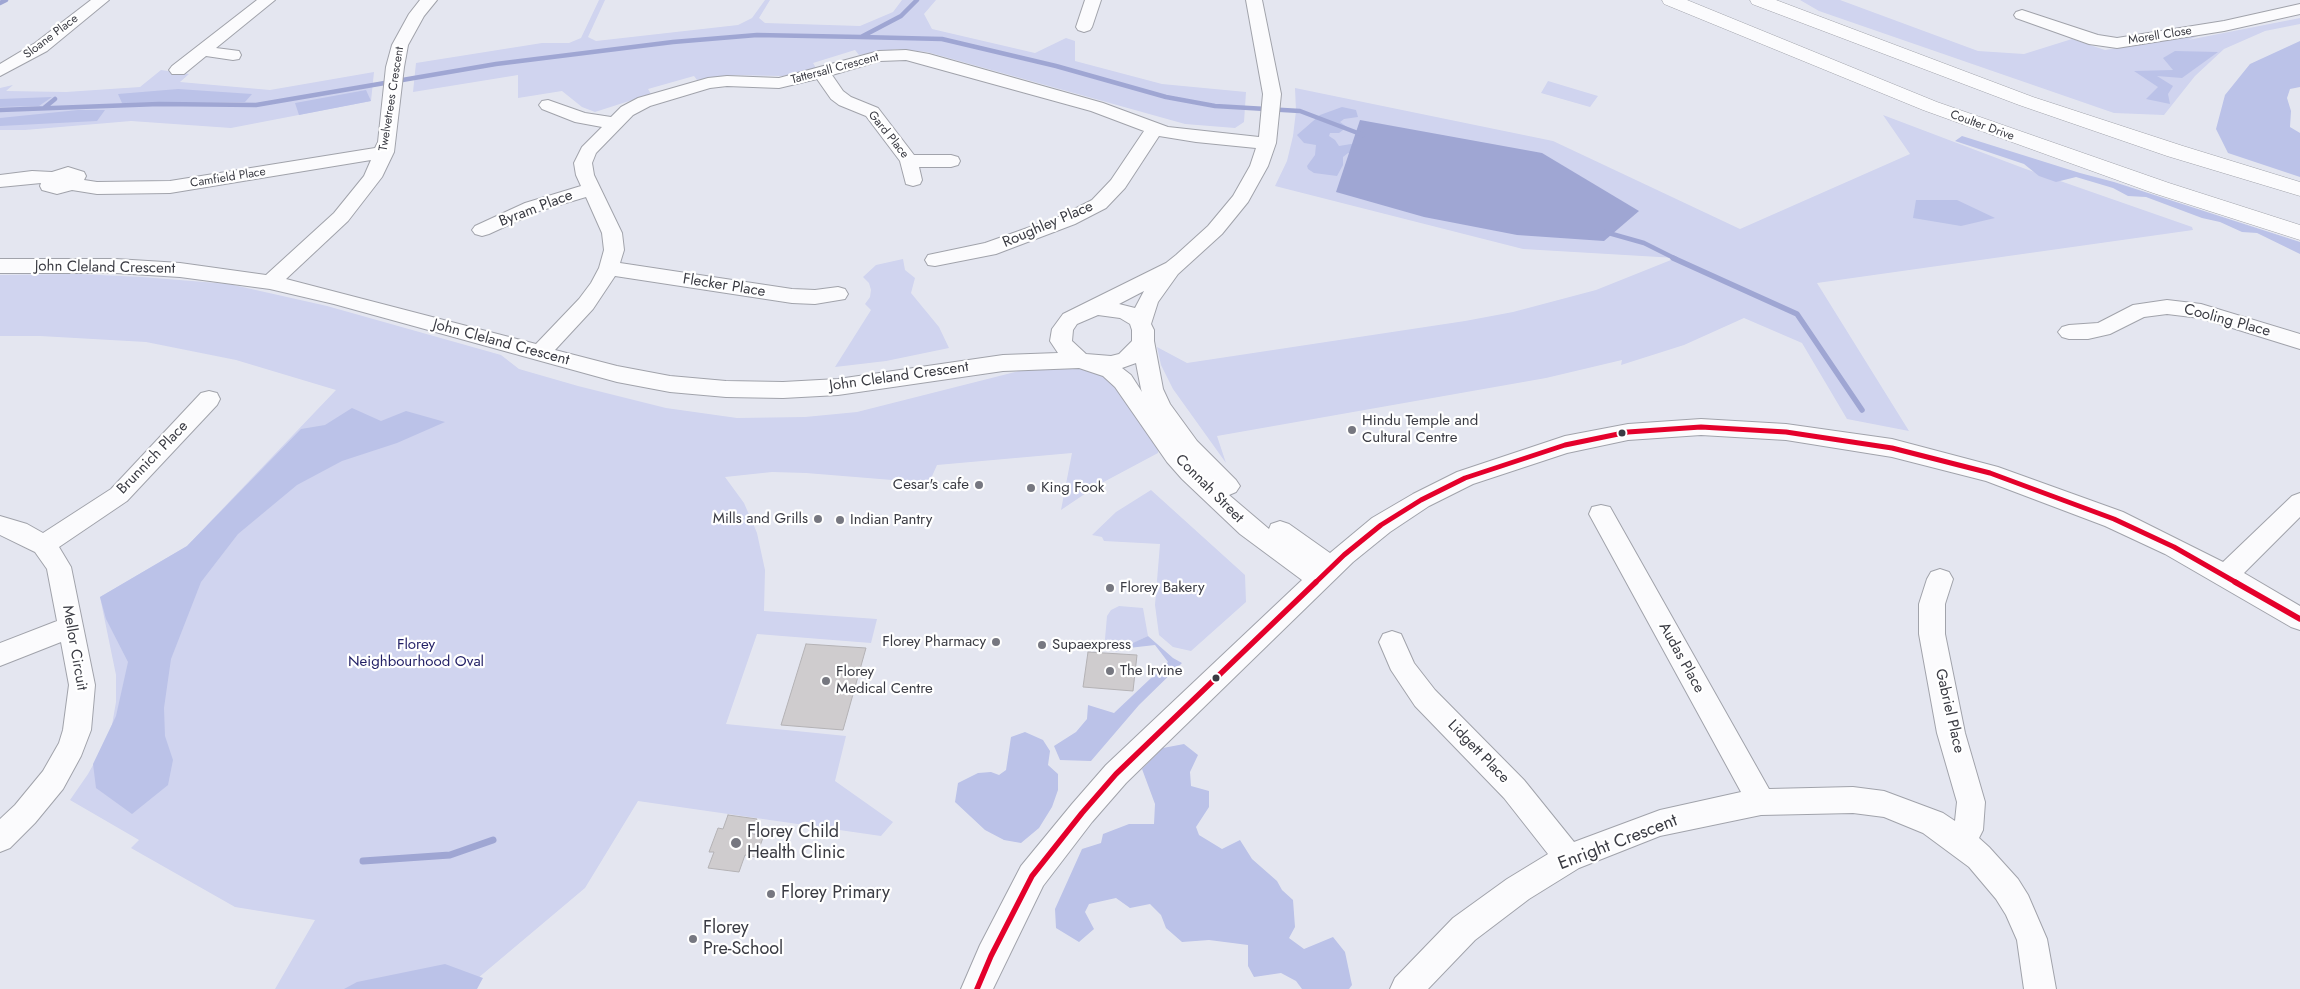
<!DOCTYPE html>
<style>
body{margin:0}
canvas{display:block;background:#e4e6f0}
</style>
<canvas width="2300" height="989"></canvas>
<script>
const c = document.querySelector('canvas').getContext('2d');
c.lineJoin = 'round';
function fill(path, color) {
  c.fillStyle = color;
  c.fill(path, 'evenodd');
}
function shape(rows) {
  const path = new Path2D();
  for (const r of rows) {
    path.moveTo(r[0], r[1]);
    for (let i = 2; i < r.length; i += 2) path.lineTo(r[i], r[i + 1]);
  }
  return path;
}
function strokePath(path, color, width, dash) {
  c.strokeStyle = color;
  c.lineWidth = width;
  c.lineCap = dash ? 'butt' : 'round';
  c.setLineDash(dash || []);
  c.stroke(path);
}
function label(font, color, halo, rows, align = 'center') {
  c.font = font + ' Jost,sans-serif';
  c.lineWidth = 4.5;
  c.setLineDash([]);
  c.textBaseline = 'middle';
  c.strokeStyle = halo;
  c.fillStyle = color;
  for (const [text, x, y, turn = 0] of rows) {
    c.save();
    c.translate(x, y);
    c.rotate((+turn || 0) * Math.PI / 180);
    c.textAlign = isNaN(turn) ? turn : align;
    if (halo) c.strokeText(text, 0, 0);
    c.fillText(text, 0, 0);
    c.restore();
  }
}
fill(shape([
 [599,0,605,0,588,37,596,41,738,25,752,18,765,0,770,0,759,18,765,23,860,26,893,12,902,0,936,0,924,14,932,29,1035,53,1066,38,1075,41,1075,61,1162,84,1246,92,1244,122,1235,128,1185,124,927,52,897,49,859,55,855,50,813,63,816,68,783,76,729,75,697,80,694,76,648,89,651,94,595,112,582,107,562,91,518,98,518,75,413,92,416,63,542,43,569,43,581,38],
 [1800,0,1840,0,1978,51,2024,54,2072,39,2105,50,2203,34,2188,40,2300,18,2300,24,2265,31,2224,49,2195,76,2164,115,2114,113,1819,11],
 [161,70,189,74,180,82,270,90,374,72,371,101,231,128,131,121,25,130,0,130,0,88,13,85,6,91,66,92,140,87],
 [1548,81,1598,96,1590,107,1541,93],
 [1295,88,1553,141,1740,229,1910,154,1883,115,2023,168,2192,227,2193,230,1817,283,1909,431,1847,419,1802,343,1744,318,1684,345,1621,365,1622,360,1546,378,1217,436,1226,463,1173,389,1161,365,1157,347,1187,363,1465,321,1513,312,1596,290,1676,258,1523,249,1275,186,1287,161,1293,136,1296,111],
 [903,259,905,270,915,278,911,293,939,327,949,348,886,361,835,367,871,310,865,304,870,297,871,290,869,283,863,277,876,265],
 [78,274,142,277,229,284,327,306,501,355,519,369,578,386,666,408,737,418,805,417,857,412,1027,369,1055,366,1094,369,1116,378,1159,441,1158,453,1098,485,1061,510,1072,453,937,465,929,483,806,473,772,472,725,477,744,503,757,533,765,570,764,611,877,619,871,643,757,634,726,724,846,736,835,781,893,822,881,836,638,801,585,888,465,989,275,989,315,920,235,907,131,848,139,840,70,800,88,774,102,749,112,725,116,702,116,675,100,597,187,546,336,390,236,360,146,342,40,336,0,336,0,275],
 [1151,490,1245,575,1246,602,1191,651,1173,647,1159,635,1155,605,1160,544,1104,541,1102,537,1092,535,1116,512],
 [1119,606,1143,608,1148,636,1116,652,1108,646,1105,639,1107,616,1111,610]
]), '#d0d4ef');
fill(shape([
 [2300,41,2300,87,2290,89,2287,98,2291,111,2290,127,2300,133,2300,177,2228,153,2216,129,2225,95,2250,64],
 [2175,51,2218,52,2182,78,2157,76,2173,86,2168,94,2170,104,2146,99,2158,87,2134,71,2173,70,2163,58],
 [178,89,252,94,245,102,122,103,118,94],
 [366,90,371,101,299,115,295,103],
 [52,97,39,106,0,107,0,99],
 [1342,107,1356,110,1358,117,1344,119,1340,122,1347,127,1339,133,1330,133,1329,136,1335,140,1339,146,1351,144,1355,145,1357,153,1348,153,1343,157,1343,165,1337,176,1314,173,1308,169,1307,166,1315,155,1316,145,1304,143,1297,135,1320,115],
 [78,110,105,110,97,121,0,126,0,118],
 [1962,136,2080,173,2114,182,2300,242,2300,254,2257,233,2242,232,2220,222,2202,218,2146,197,2128,196,2113,188,2076,177,2056,182,2039,176,2024,164,1955,141],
 [1916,200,1957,200,1995,218,1961,226,1913,218],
 [352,408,381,421,406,411,445,422,397,443,342,461,297,485,238,534,201,582,171,659,164,708,165,736,173,760,168,785,132,814,96,788,93,764,116,716,128,662,106,619,100,597,187,546,301,429,325,425],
 [1148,636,1173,658,1182,663,1139,705,1091,761,1060,760,1054,746,1076,732,1087,719,1088,705,1114,713,1168,662,1155,645,1120,649],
 [1025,732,1043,740,1050,751,1048,765,1058,774,1058,790,1052,807,1039,828,1021,843,1004,840,985,830,955,802,958,783,978,773,991,772,999,775,1006,770,1011,737],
 [1184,744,1198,755,1190,772,1191,786,1209,791,1209,807,1196,827,1199,835,1222,849,1240,840,1252,859,1277,881,1282,890,1293,900,1295,927,1289,938,1304,949,1333,937,1345,952,1352,985,1349,989,1302,989,1296,981,1281,973,1254,977,1248,966,1248,945,1209,940,1182,942,1166,928,1161,915,1150,904,1130,908,1116,898,1089,904,1085,912,1094,929,1079,942,1056,928,1055,909,1082,849,1101,843,1103,834,1129,824,1154,824,1155,804,1142,769,1163,748],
 [445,964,483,978,477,989,344,989,357,982]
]), '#bbc2e8');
fill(shape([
 [1360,120,1542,153,1639,211,1604,241,1517,235,1424,217,1336,192]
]), '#9fa6d3');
strokePath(shape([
 [0,3,6,0],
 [861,37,942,39,1056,66,1166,97,1215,106,1300,111,1363,135],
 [44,108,55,99],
 [0,110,159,104,256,105,496,64,673,42,757,35,861,37,901,16,917,0],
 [1605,232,1644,243,1676,259]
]), '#9fa6d3', 4.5);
strokePath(shape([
 [1673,258,1797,314,1862,410]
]), '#9fa6d3', 5.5);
strokePath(shape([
 [363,861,450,855,493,840]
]), '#9fa6d3', 7);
const building = shape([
 [806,644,866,648,843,730,781,725,806,644],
 [1088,652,1137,655,1133,691,1083,687,1088,652],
 [728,815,757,819,752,834,764,835,756,857,745,855,739,872,708,868,714,852,709,852,718,828,723,829,728,815]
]);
fill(building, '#cfccce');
strokePath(building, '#b4b2b5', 1);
const minor = shape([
 [91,0,109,0,47,51,0,76,0,64,35,43,91,0],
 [257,0,275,0,216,48,239,51,241,55,239,59,233,60,206,56,184,74,172,74,169,70,172,66,257,0],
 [420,0,437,0,424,16,408,45,404,67,394,152,382,177,348,221,286,279,536,344,579,299,591,283,599,268,604,250,602,233,586,197,539,211,489,234,482,236,475,234,472,230,475,226,525,203,581,186,576,175,574,163,582,147,602,127,575,122,542,109,539,105,542,101,548,100,585,113,611,117,621,107,638,98,708,78,727,76,779,78,879,51,906,50,929,54,1103,103,1168,127,1259,137,1263,94,1246,0,1262,0,1281,94,1276,143,1268,166,1248,202,1222,234,1178,274,1158,302,1151,324,1154,330,1154,341,1163,389,1170,404,1197,441,1236,480,1240,486,1236,492,1229,495,1269,529,1271,524,1280,521,1289,524,1330,553,1372,518,1413,494,1457,472,1565,436,1628,424,1701,419,1786,424,1892,439,1998,467,2123,512,2223,562,2292,496,2300,493,2300,517,2244,573,2300,606,2300,630,2291,627,2165,554,2105,526,1986,481,1892,457,1786,440,1701,435,1628,440,1567,453,1473,484,1429,506,1390,532,1353,562,1126,783,1092,822,1043,886,993,989,961,989,980,945,1021,866,1072,804,1106,765,1302,580,1240,534,1182,479,1167,462,1115,387,1103,376,1079,368,1003,371,838,395,783,398,726,397,670,392,617,382,334,304,270,289,180,277,116,273,0,273,0,259,116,259,180,263,266,275,334,213,364,176,371,160,170,193,97,194,72,190,57,194,42,190,40,186,41,183,0,187,0,175,32,171,52,172,68,167,84,172,86,176,84,180,97,182,170,181,375,148,378,142,386,67,392,45,409,14,420,0],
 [906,60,1091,111,1144,131,1111,180,1092,200,1061,216,985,243,928,255,925,260,928,265,935,266,996,254,1075,224,1106,208,1125,188,1159,136,1196,142,1256,148,1250,166,1233,196,1208,226,1176,255,1166,263,1063,314,1052,329,1050,341,1058,353,1003,355,838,379,783,382,726,381,670,376,617,366,555,350,593,309,615,276,792,303,815,304,845,299,848,294,845,289,838,287,815,290,792,289,620,263,624,250,622,233,594,175,592,163,596,153,633,115,650,106,710,88,727,86,779,88,817,79,831,99,839,105,866,116,900,161,906,184,913,186,920,184,922,180,919,167,951,167,958,165,960,161,958,157,951,155,914,155,878,108,851,97,843,91,832,75,880,61,906,60],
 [1144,291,1135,308,1119,304,1144,291],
 [1098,315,1120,318,1130,324,1132,330,1132,341,1119,354,1111,356,1086,354,1072,341,1073,330,1077,324,1098,315],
 [1136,363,1141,389,1142,392,1131,375,1122,368,1136,363],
 [1085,0,1101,0,1092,27,1090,30,1084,32,1078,30,1076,27,1085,0],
 [2300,4,2300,14,2224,31,2117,48,2089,44,2016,18,2014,15,2016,12,2022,10,2098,35,2117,38,2224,21,2300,4],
 [2167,300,2201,304,2300,334,2300,349,2200,318,2167,314,2144,317,2110,334,2088,339,2069,339,2062,337,2058,332,2062,327,2069,325,2098,323,2133,305,2167,300],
 [209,391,217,393,220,399,217,405,127,501,59,547,71,567,95,685,91,730,81,756,63,789,35,823,10,848,0,852,0,819,15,805,43,771,59,743,63,730,69,685,61,642,0,666,0,643,57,621,47,569,35,552,0,535,0,516,27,524,43,533,111,489,201,393,209,391],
 [1601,505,1610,507,1769,789,1853,787,1884,791,1943,813,1955,821,1957,802,1937,733,1919,634,1919,604,1927,579,1931,572,1940,569,1949,572,1953,579,1945,604,1945,634,1965,733,1985,802,1983,830,1979,838,1989,847,2018,879,2028,895,2047,939,2056,989,2024,989,2017,940,2006,915,1996,899,1969,867,1923,833,1884,817,1853,813,1761,815,1660,836,1579,868,1529,899,1475,940,1428,989,1390,989,1395,978,1453,918,1507,879,1548,854,1504,798,1415,706,1391,670,1379,642,1383,634,1392,631,1401,634,1414,663,1435,690,1524,780,1574,842,1660,810,1741,792,1589,514,1592,507,1601,505]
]);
const major = shape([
 [1662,0,1687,0,1937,102,2169,183,2300,225,2300,240,2153,193,1923,110,1664,4,1662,0],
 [1750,0,1776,0,2033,97,2183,146,2300,182,2300,196,2167,156,2019,105,1752,4,1750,0]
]);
strokePath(minor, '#a1a3ab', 2);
strokePath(major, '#a1a3ab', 1);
fill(minor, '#fbfbfd');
fill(major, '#fbfbfd');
strokePath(shape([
 [1315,583,1344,555,1381,525,1421,500,1465,478,1565,445,1628,432,1701,427,1786,432,1892,448,1990,473,2114,519,2174,547,2237,583]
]), '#e4002b', 5);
strokePath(shape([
 [2235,582,2300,619],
 [977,989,991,956,1032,876,1082,813,1116,774,1316,582]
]), '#e4002b', 5.5);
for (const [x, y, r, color] of [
 [1352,430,5,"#767780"],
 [1622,433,4.5,"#3a3b43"],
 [979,485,5,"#767780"],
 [1031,488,5,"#767780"],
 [818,519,5,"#767780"],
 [840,520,5,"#767780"],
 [1110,588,5,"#767780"],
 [996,642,5,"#767780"],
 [1042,645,5,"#767780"],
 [1110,671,5,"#767780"],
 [1216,678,4.5,"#3a3b43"],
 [826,681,5,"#767780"],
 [736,843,6,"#767780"],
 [771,894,5,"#767780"],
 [693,939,5,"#767780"]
]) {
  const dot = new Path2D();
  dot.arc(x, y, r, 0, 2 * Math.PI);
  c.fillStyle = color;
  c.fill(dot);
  strokePath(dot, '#fff', 2);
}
label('12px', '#3a3b43', '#fff', [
 ["Morell Close",2160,36,-9],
 ["Sloane Place",51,37,-37],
 ["Tattersall Crescent",835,69,-15],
 ["Twelvetrees Crescent",392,99,-81],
 ["Coulter Drive",1982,126,20],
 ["Gard Place",888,135,51],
 ["Camfield Place",228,178,-9]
]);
label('15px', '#3a3b43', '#fff', [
 ["Byram Place",536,209,-21],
 ["Roughley Place",1048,225,-23],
 ["John Cleland Crescent",105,268,1],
 ["Flecker Place",724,286,9],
 ["Cooling Place",2227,321,15],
 ["John Cleland Crescent",501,343,15],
 ["John Cleland Crescent",899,377,-8],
 ["Brunnich Place",153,458,-46],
 ["Connah Street",1209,489,45],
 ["Mellor Circuit",74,648,80],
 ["Audas Place",1681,658,61],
 ["Gabriel Place",1949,711,77],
 ["Lidgett Place",1478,752,46]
]);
label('15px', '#3a3b43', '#fff', [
 ["Hindu Temple and",1362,421],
 ["Cultural Centre",1362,438],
 ["Cesar's cafe",969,485,"right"],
 ["King Fook",1041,488],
 ["Mills and Grills",808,519,"right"],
 ["Indian Pantry",850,520],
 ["Florey Bakery",1120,588],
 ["Florey Pharmacy",986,642,"right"],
 ["Supaexpress",1052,645],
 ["The Irvine",1120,671],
 ["Florey",836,672],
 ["Medical Centre",836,689]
], 'left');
label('15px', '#211f65', '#fff', [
 ["Florey",416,645],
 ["Neighbourhood Oval",416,662]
]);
label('18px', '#3a3b43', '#fff', [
 ["Florey Child",747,833],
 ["Health Clinic",747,854],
 ["Florey Primary",781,894],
 ["Florey",703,929],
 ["Pre-School",703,950]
], 'left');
label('18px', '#3a3b43', '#fff', [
 ["Enright Crescent",1618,843,-21]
]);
</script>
